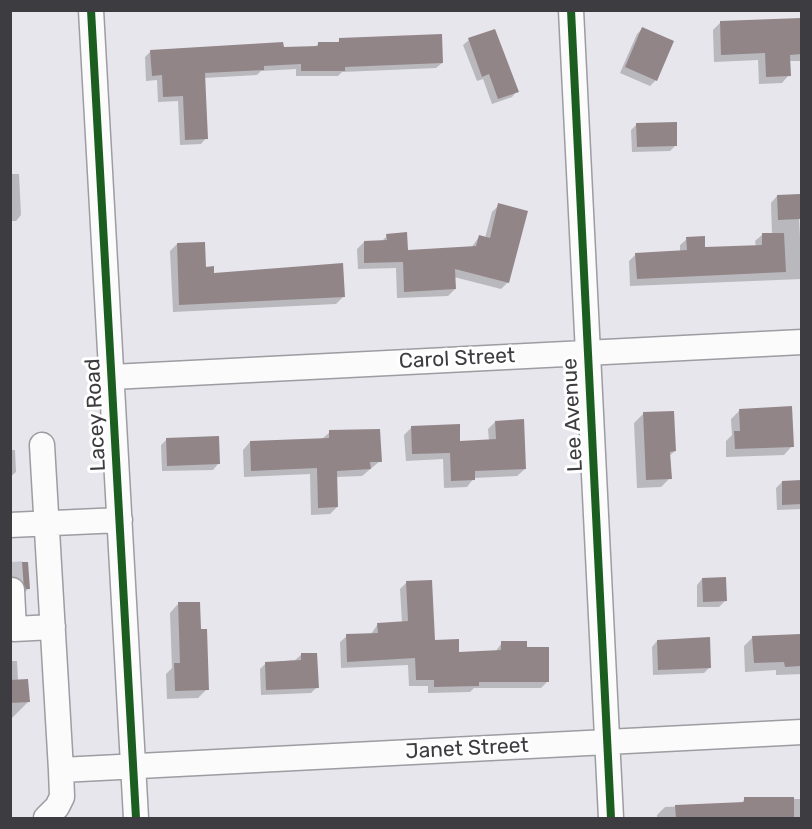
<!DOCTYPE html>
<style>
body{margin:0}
#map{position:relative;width:812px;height:829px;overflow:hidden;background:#e7e6ed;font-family:Rubik,sans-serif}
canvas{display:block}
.frame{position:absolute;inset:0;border:12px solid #3d3c41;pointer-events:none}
</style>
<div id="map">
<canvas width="812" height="829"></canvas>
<div class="frame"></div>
</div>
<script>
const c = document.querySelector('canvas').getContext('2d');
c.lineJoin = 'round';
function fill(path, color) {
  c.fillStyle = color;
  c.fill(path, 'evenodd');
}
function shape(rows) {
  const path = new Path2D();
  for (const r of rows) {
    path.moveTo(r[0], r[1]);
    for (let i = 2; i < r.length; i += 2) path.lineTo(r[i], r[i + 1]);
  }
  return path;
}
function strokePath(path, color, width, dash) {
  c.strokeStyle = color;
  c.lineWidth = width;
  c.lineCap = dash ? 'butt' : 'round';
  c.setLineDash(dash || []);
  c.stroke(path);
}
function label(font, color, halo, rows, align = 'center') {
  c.font = font + ' Rubik,sans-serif';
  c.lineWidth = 6;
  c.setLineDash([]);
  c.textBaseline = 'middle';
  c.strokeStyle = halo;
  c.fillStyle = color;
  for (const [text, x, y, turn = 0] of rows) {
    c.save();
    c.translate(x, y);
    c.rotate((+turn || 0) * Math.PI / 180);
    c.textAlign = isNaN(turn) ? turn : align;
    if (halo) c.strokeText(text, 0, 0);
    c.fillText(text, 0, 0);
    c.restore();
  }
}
fill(shape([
 [802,19,802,61,789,61,789,75,782,83,759,84,758,60,714,62,713,30,721,22],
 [642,29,656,80,650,86,620,73,637,34],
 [340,40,442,63,436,68,342,72,338,76,296,76,296,69,261,71,257,75,204,78,206,138,201,144,180,145,178,101,158,102,157,80,146,81,145,57,151,51,314,48,318,44,336,44],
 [469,40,517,91,512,97,492,104,483,79,477,81,463,45],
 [637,124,676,145,670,151,632,152,631,130],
 [10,174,19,174,21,215,16,221,10,221],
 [777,196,798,196,802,279,630,286,629,261,636,254,680,252,680,245,687,239,704,248,756,246,755,241,762,235,772,234,771,203],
 [499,205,508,282,501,289,454,277,455,289,448,296,397,298,396,268,358,269,357,249,364,242,381,242,387,236,406,251,471,248,479,237,485,238,492,212],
 [177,244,212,274,343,297,336,304,173,312,170,251],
 [740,410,792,446,784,455,726,457,726,441,732,435,731,419],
 [643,414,675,451,669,456,670,478,661,487,637,488,634,423],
 [495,422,525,469,517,476,474,478,467,487,444,488,443,459,406,461,404,435,412,427,459,442,489,441,488,429],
 [330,432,380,461,362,476,336,477,337,507,330,514,311,515,310,474,244,477,243,450,250,442,322,439],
 [167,439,218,464,213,470,162,471,161,445],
 [10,450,15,450,16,472,10,477],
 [802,481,802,509,777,510,776,488,782,482],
 [10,564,28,589,17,600,10,594],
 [702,579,725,601,719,607,697,607,697,585],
 [407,582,433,642,458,653,495,652,502,643,548,681,541,688,474,688,470,692,428,693,428,686,409,686,408,665,341,668,340,642,347,636,371,634,378,624,402,623,400,589],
 [178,604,200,631,207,689,198,698,167,699,166,674,172,668,170,613],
 [802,635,802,674,776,675,776,670,745,672,744,646,753,637],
 [657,641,710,667,704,673,653,675,652,647],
 [301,655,317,687,311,693,261,695,260,669,266,663,295,660],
 [10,661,17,661,18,681,28,702,10,720],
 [745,799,802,799,802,818,657,818,657,815,665,807,740,804]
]), '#0003');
fill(shape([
 [801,18,801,54,790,55,791,76,766,77,765,53,721,55,720,21],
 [642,27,674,41,657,81,625,67],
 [495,29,519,92,498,99,489,74,482,77,468,38],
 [442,34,443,63,345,67,345,71,301,71,301,64,264,66,264,70,205,73,208,139,185,140,183,96,163,97,162,75,152,76,150,50,283,42,284,47,318,46,318,42,339,42,339,38],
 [677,122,677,146,637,147,636,123],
 [800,194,801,219,778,220,777,195],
 [498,203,528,211,509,283,455,269,456,289,404,292,403,262,364,263,364,241,387,240,386,234,407,232,408,250,476,246,479,235,490,238],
 [762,233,784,233,786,272,637,279,635,253,687,250,686,237,705,236,705,247,762,245],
 [205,242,206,267,214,266,214,273,343,263,345,297,179,305,177,243],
 [792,406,794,447,735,449,734,431,740,431,739,409],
 [674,411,676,451,670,452,672,479,646,480,643,412],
 [524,419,526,469,475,471,475,480,451,481,450,453,412,454,411,426,460,424,460,441,496,439,495,421],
 [380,429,382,462,370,462,371,469,337,471,338,507,318,508,317,468,251,471,250,441,329,438,329,430],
 [219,436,220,464,167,466,166,438],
 [801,480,801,504,782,505,782,481],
 [10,562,28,562,30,589,26,589,19,578,10,576],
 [726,577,727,601,703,602,702,578],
 [432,580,435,640,459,639,459,652,501,650,501,641,527,641,527,647,549,647,549,682,479,682,479,686,434,687,434,680,416,680,415,658,347,662,346,634,378,633,377,623,408,621,406,581],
 [178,602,200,602,201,629,207,629,209,690,175,691,174,663,180,663],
 [801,634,801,666,785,667,784,662,754,663,752,636],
 [710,637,711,668,658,670,657,640],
 [301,653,317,653,319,688,266,690,265,662,301,660],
 [28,679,30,702,10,703,10,680],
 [744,797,794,797,794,819,676,819,675,805,744,802]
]), '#928588');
strokePath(shape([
 [10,562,12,590]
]), '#c5c4cb', 24, [24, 12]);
const minor = shape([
 [91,10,136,818],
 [571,10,611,818],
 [112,377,802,342],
 [42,445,61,770,802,732],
 [10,525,120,520],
 [12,590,14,629,53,627],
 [46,818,57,807,62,797,61,770]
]);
strokePath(minor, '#9d9ca1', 27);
strokePath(minor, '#fbfbfc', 24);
strokePath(shape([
 [91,10,136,818],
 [571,10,611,818]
]), '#1b5e20', 8);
label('21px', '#3d3c41', '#fff', [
 ["Carol Street",457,359,-3],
 ["Lacey Road",96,415,-93],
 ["Lee Avenue",573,415,-93],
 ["Janet Street",467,749,-3]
]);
</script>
